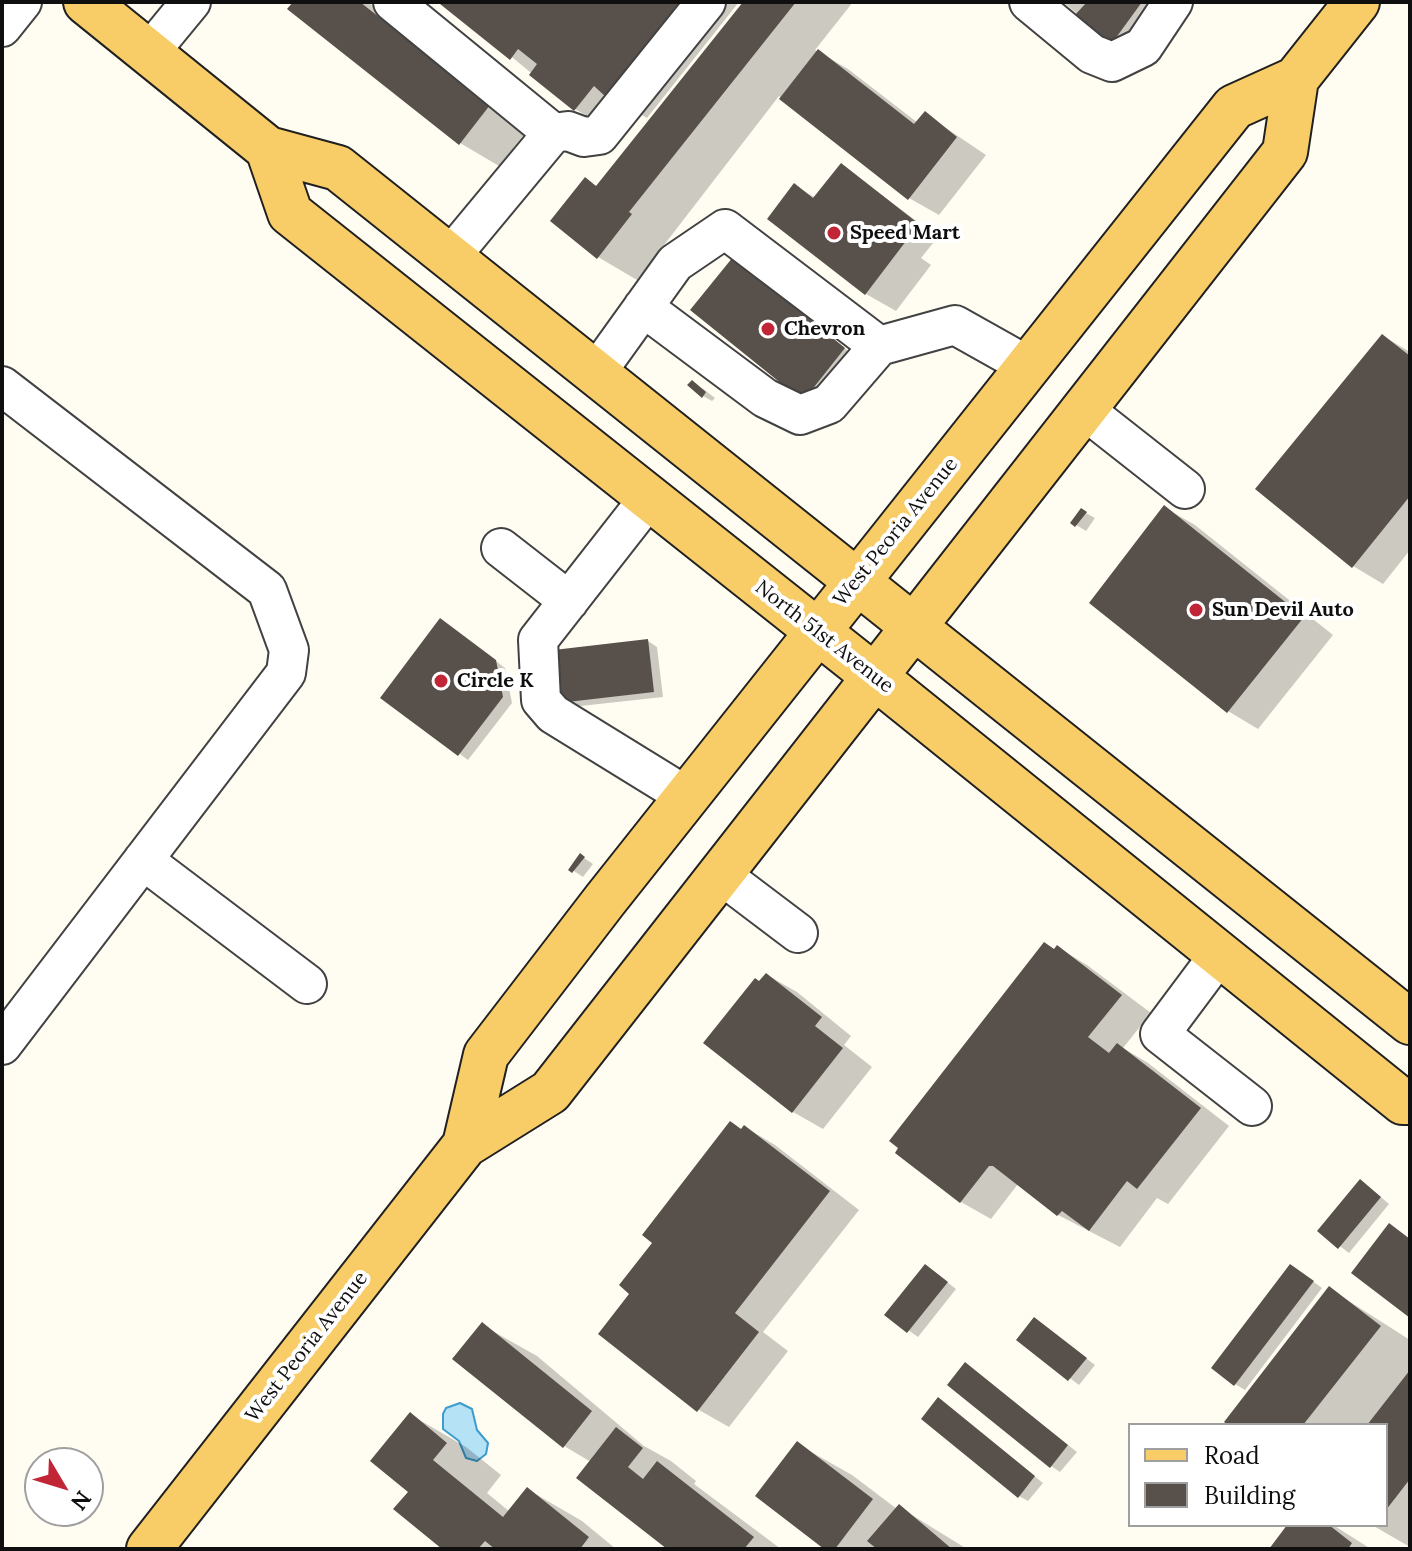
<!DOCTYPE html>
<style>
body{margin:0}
#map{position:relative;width:1412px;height:1551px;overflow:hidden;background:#fffcf2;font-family:Lora,serif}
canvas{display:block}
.frame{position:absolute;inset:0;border:4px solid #0f0f0f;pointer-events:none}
.legend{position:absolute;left:1128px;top:1423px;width:260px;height:104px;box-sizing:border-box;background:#fff;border:2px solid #9f9f9f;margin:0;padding:10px 14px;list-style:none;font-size:24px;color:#0f0f0f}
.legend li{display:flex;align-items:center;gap:16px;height:40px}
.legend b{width:40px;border:2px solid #9f9f9f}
.north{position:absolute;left:24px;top:1447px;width:80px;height:80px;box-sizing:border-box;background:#fff;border:2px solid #9f9f9f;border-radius:50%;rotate:128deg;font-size:22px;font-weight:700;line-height:32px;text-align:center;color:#0f0f0f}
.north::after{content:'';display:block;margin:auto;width:28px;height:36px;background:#c02636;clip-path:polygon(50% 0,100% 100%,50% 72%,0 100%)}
</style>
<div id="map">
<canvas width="1412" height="1551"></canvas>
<div class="frame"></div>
<ul class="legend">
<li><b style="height:10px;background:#f8cd68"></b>Road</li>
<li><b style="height:22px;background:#58504b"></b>Building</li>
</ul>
<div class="north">N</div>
</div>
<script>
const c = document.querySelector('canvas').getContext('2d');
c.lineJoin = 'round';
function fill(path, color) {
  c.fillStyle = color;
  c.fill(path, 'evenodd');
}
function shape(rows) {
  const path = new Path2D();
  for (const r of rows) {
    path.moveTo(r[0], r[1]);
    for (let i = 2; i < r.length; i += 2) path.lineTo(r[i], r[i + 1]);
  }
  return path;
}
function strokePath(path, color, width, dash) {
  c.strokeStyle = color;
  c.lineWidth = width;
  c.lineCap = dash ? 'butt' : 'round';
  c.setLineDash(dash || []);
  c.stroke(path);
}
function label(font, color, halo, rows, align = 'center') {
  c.font = font + ' Lora,serif';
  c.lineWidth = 8;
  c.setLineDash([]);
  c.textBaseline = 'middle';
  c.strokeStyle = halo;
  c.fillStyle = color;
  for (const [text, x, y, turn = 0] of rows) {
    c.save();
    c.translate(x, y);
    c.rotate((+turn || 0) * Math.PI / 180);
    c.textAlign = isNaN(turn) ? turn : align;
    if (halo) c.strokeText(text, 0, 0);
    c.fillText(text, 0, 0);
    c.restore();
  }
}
const water = shape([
 [460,1403,472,1409,477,1430,488,1443,486,1454,477,1461,466,1458,459,1441,443,1429,443,1414,446,1408,460,1403]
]);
fill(water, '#b6e2f6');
strokePath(water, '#3d9cce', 2);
fill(shape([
 [296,2,368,2,528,129,499,166,460,143],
 [445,2,739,2,647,118,633,110,614,132,575,109],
 [745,2,853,2,815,50,848,69,918,123,925,114,986,155,939,215,909,198,779,96,637,280,598,257,585,180,598,187],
 [1063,2,1155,2,1120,49],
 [841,165,938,237,921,258,931,265,896,311,866,294,795,186,816,198],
 [743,265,853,355,813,405],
 [1383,336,1410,352,1410,550,1383,584,1353,566],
 [702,388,715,398,712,401,703,396],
 [1165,508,1195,525,1333,635,1258,729,1228,711,1092,603],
 [1082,511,1095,518,1086,531,1073,523],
 [450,626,505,668,512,703,468,760,383,698],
 [648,641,657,647,663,697,562,708,547,653],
 [581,856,593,864,583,877,571,869],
 [1057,947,1087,965,1151,1013,1123,1048,1148,1063,1229,1126,1168,1204,1157,1198,1120,1247,1058,1215,1018,1184,991,1219,961,1202],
 [767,975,797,992,851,1036,844,1045,872,1067,823,1129,793,1112,760,983],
 [745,1127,775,1145,859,1210,763,1332,788,1351,729,1427,699,1410,632,1293],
 [1369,1187,1389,1204,1349,1253,1320,1231],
 [926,1266,956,1289,918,1337,887,1315],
 [1300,1272,1322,1288,1245,1390,1235,1384],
 [1330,1289,1410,1340,1410,1547,1372,1525,1386,1525,1386,1425,1231,1425],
 [1035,1319,1095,1365,1079,1385,1018,1339],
 [482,1325,537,1356,644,1446,671,1461,696,1481,694,1484,781,1549,670,1549,591,1462,564,1446],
 [966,1365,1077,1452,1060,1472,1051,1466],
 [939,1400,1043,1483,1028,1501,1019,1496],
 [411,1415,466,1447,501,1475,487,1493,510,1512,527,1489,582,1521,616,1549,445,1549,410,1491],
 [797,1444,852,1475,897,1509,899,1507,967,1549,828,1549],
 [1290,1525,1333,1525,1371,1549,1272,1549]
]), '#0003');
fill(shape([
 [293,2,360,2,490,105,459,145,287,9],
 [442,2,682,2,606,97,594,86,574,111,529,75,537,64,518,49,510,60,440,4],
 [743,2,796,2,629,212,632,214,597,259,550,221,585,177,596,186],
 [1087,2,1142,2,1110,46,1074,16],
 [818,49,914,124,925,111,957,137,908,200,779,99],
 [841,163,919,224,865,295,767,219,794,183,813,198],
 [733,257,845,348,803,401,690,310],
 [1382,334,1410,356,1410,496,1352,568,1255,489],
 [692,380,706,392,702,398,687,385],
 [1164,505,1304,617,1227,713,1089,603],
 [1081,508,1087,512,1075,527,1070,523],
 [440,618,496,660,503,697,458,756,380,698],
 [648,639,654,692,550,704,545,651],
 [580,853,585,857,572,873,568,870],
 [1044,942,1054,949,1057,945,1122,995,1088,1037,1109,1053,1117,1043,1201,1108,1137,1189,1127,1181,1089,1231,1062,1211,1057,1216,993,1166,989,1166,960,1203,895,1153,898,1148,889,1141],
 [766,973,822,1017,815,1026,843,1048,792,1113,703,1043,755,978,759,981],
 [730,1121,741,1129,744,1125,830,1191,735,1313,759,1332,697,1412,598,1334,629,1294,619,1285,652,1243,642,1235],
 [1360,1179,1381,1197,1338,1249,1317,1231],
 [1389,1223,1410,1239,1410,1318,1351,1273],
 [925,1264,948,1282,907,1333,884,1315],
 [1290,1264,1314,1281,1234,1386,1211,1368],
 [1329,1286,1381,1326,1303,1425,1228,1425,1224,1422],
 [1034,1317,1087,1358,1068,1381,1016,1340],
 [482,1322,592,1411,563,1448,452,1359],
 [965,1362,1068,1445,1050,1468,947,1385],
 [1410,1370,1410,1479,1386,1510,1386,1425,1367,1425],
 [938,1397,1035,1476,1018,1498,921,1419],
 [410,1412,447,1443,433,1460,503,1517,527,1487,589,1537,580,1549,495,1549,485,1541,478,1549,442,1549,393,1509,408,1492,370,1461],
 [616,1427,643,1448,628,1467,643,1479,657,1461,754,1537,744,1549,667,1549,576,1478],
 [797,1441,873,1499,835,1549,824,1549,755,1496],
 [899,1504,952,1549,877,1549,867,1541],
 [1287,1525,1329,1525,1352,1543,1348,1549,1269,1549]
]), '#58504b');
const minor = shape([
 [393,2,553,133],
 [1029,2,1092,54,1112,62,1143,47,1173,2],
 [2,27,22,2],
 [149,53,191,2],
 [450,257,553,133,568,131,584,137,599,135,706,2],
 [643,307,765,398,800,415,829,404,879,346],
 [596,373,675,263,725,229,879,346,955,325,1028,366],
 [2,386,267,590,289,650,286,673,2,1045],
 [1082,408,1185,489],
 [649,498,538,640,541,700,553,714,686,796],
 [501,548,569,601],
 [143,860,307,984],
 [720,874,798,933],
 [1219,955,1160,1034,1252,1106]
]);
const major = shape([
 [86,2,268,149,338,168,1410,1022],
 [268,149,290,213,874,676,1403,1102,1410,1102],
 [465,1145,486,1055,605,900,1234,107,1296,79,1357,2],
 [149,1549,465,1145,550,1092,1285,152,1296,79]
]);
strokePath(minor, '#424242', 42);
strokePath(major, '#202020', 48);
strokePath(minor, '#fff', 38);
strokePath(major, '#f8cd68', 44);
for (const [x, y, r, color] of [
 [834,233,8,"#c02636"],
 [768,329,8,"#c02636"],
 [1196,610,8,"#c02636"],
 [441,681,8,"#c02636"]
]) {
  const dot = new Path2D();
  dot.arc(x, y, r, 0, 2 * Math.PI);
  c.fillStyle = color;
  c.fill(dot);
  strokePath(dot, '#fff', 3);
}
label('bold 20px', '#0f0f0f', '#fff', [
 ["Speed Mart",850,233],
 ["Chevron",784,329],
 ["Sun Devil Auto",1212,610],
 ["Circle K",457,681]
], 'left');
label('20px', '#0f0f0f', '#fff', [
 ["West Peoria Avenue",896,532,-51],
 ["North 51st Avenue",824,637,38],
 ["West Peoria Avenue",307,1347,-52]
]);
</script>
